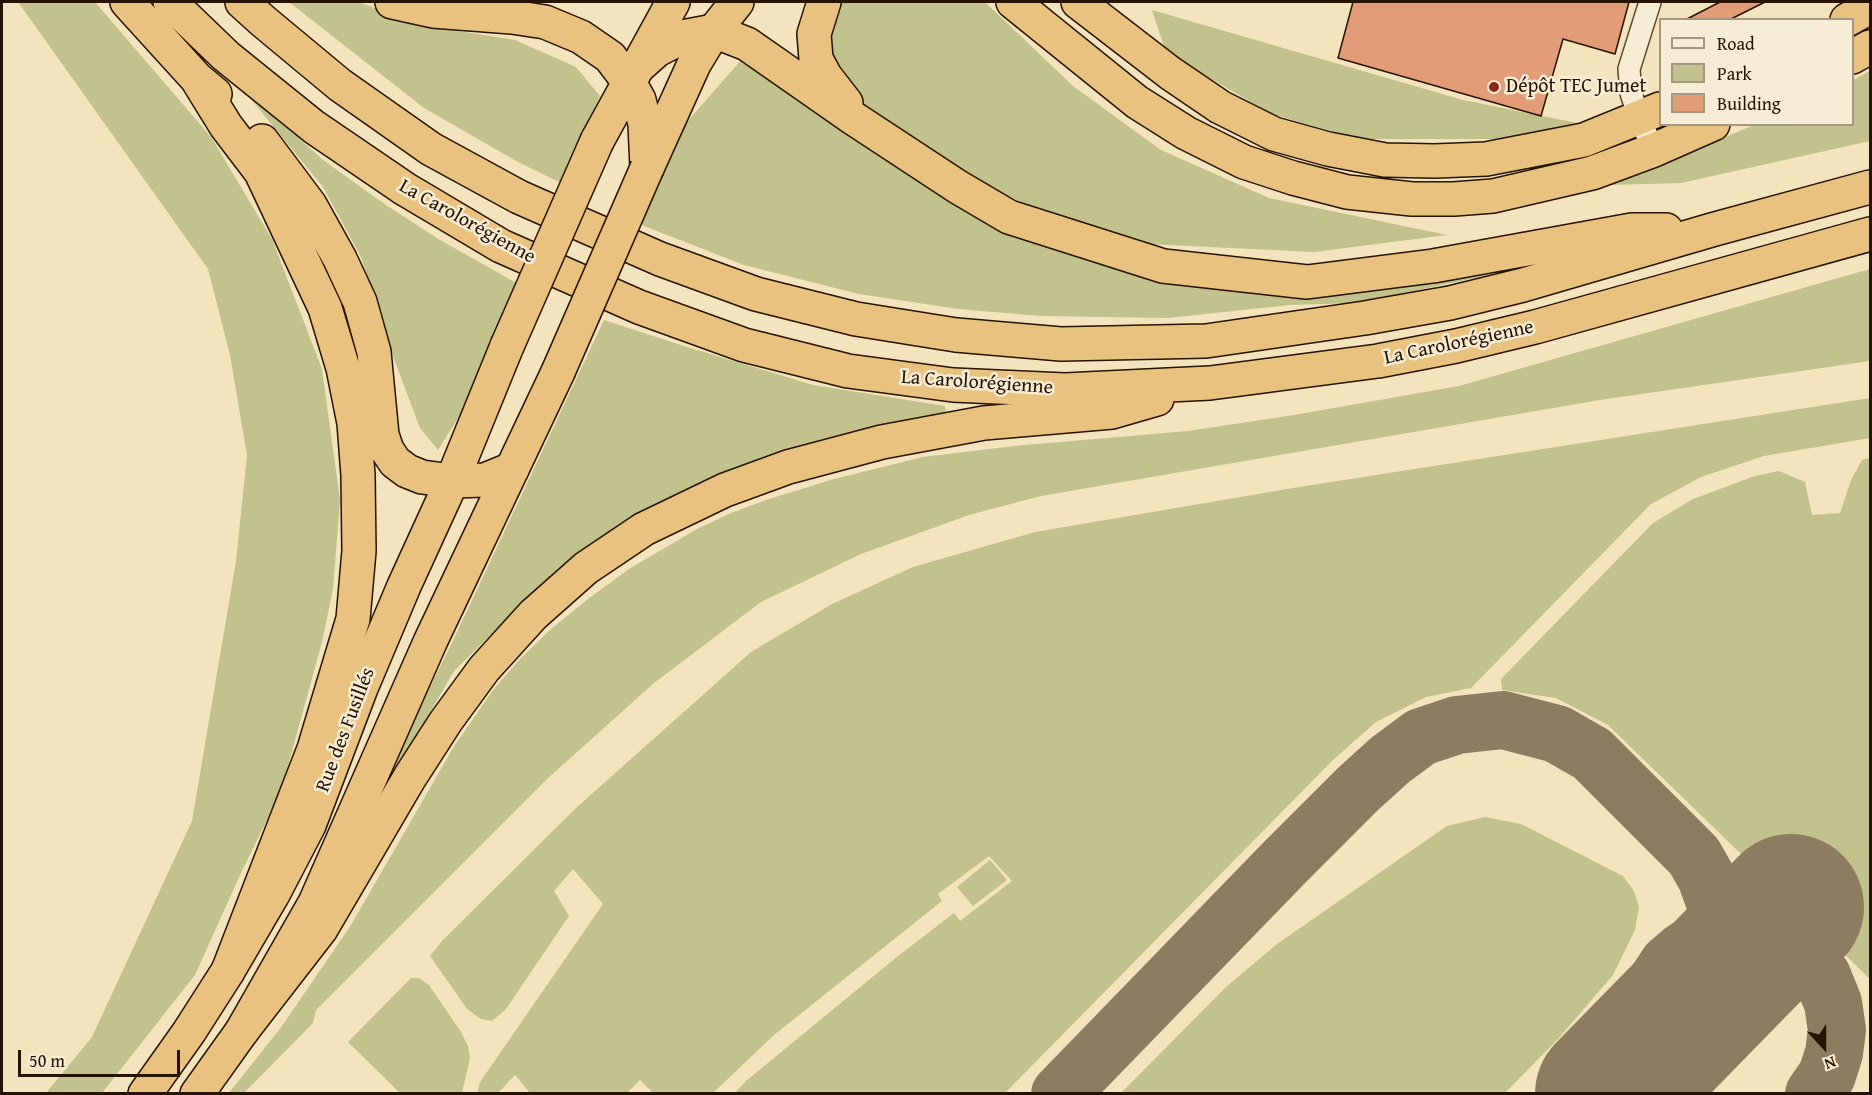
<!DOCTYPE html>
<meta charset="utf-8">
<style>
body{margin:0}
#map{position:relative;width:1872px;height:1095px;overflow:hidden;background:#f3e4be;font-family:"Gentium Book Plus",serif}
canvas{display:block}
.frame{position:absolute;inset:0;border:3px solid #271301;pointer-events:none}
.legend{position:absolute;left:1659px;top:18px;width:195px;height:108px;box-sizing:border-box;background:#f7edd5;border:2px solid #a49680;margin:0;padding:8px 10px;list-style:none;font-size:18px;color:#271301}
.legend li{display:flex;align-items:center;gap:12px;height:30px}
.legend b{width:30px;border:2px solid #a49680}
.north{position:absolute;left:1794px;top:1017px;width:60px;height:60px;-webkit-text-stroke:4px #f7edd5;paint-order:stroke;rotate:159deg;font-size:16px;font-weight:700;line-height:24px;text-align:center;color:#271301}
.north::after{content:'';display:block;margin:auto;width:21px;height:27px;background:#271301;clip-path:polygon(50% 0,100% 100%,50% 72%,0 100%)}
.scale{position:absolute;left:18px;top:1050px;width:162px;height:27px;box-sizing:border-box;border:3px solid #271301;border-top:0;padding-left:8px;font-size:18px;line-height:21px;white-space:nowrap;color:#271301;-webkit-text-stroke:4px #f7edd5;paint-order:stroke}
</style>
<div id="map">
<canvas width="1872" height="1095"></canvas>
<div class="frame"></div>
<ul class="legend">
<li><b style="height:8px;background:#f7edd5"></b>Road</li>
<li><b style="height:16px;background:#c2c28c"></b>Park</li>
<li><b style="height:16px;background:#e29c77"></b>Building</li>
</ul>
<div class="north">N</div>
<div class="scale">50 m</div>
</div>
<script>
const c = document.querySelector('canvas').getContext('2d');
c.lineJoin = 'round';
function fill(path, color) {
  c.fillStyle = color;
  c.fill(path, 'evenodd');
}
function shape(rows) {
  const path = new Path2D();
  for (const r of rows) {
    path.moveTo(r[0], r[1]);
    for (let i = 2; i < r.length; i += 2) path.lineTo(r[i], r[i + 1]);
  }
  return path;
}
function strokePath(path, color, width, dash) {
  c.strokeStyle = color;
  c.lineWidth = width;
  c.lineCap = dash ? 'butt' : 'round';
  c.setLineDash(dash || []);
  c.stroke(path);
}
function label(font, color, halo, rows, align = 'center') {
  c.font = font + ' "Gentium Book Plus",serif';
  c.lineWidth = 5;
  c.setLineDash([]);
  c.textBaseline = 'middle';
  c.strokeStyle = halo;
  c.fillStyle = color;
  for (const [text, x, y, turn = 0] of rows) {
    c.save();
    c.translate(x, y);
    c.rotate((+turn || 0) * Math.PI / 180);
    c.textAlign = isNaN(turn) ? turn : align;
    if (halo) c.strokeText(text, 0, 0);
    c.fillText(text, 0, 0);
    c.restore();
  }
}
fill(shape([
 [18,2,95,2,211,137,272,239,322,369,340,500,333,589,322,642,281,791,240,875,195,975,102,1093,46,1093,92,1037,192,821,236,561,247,455,230,355,208,269],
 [289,2,358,2,421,25,515,40,576,67,600,96,567,164,563,184,518,162,424,108],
 [840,2,985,2,1073,86,1161,150,1269,198,1447,235,1314,252,1147,244,1021,202,859,122,841,80,827,39,833,9],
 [1152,10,1463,100,1577,123,1506,139,1359,139,1271,114,1166,52],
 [743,58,981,216,1377,289,1498,273,1358,303,1290,305,1168,318,1041,316,958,309,859,294,744,265,639,224,685,124],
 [1870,71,1870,141,1681,183,1611,185,1754,125,1852,124,1853,80],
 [250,98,279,120,323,160,386,205,440,240,520,285,466,406,438,450,420,428,394,359,361,257,323,187],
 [1870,269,1870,361,1600,400,1041,496,969,515,861,554,761,602,654,683,547,779,316,1010,313,1023,244,1093,229,1093,282,1026,351,925,453,748,493,690,520,659,551,629,588,599,629,569,697,529,731,513,766,500,834,479,923,457,1014,446,1188,431,1294,415,1459,386],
 [604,320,684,346,813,385,945,406,946,416,866,432,516,610,454,671,386,788,405,737,449,649],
 [1870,398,1870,438,1764,456,1701,477,1651,504,1471,688,1426,697,1376,722,1333,760,1005,1093,735,1093,746,1081,898,956,954,913,960,921,1012,881,989,856,938,894,942,901,774,1035,713,1093,653,1093,640,1080,627,1093,530,1093,515,1075,498,1093,477,1093,480,1082,603,904,573,869,554,891,569,916,506,1009,492,1021,481,1019,467,1009,430,956,442,941,576,808,751,652,832,604,913,567,1035,532,1299,487],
 [1870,458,1870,979,1608,725,1556,698,1502,690,1501,679,1653,523,1693,499,1755,476,1779,471,1805,482,1812,515,1840,513,1851,480,1862,460],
 [1485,817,1521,824,1623,876,1634,891,1639,907,1635,930,1613,975,1558,1039,1505,1093,1121,1093,1226,987,1277,944,1447,826],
 [990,860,1007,880,973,906,957,887],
 [411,978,419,978,429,985,461,1032,468,1046,470,1058,462,1093,400,1093,348,1042]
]), '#c2c28c');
strokePath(shape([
 [1625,1076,1639,1052,1643,1035,1645,1012,1653,987,1668,964,1682,952,1700,940,1716,936,1740,933,1763,935,1786,942,1804,956,1822,976,1833,1003,1837,1030,1834,1053,1827,1075,1814,1094],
 [1060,1094,1284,863,1358,789,1390,760,1421,737,1457,725,1503,720,1557,734,1592,754,1694,856,1706,877,1716,905,1716,936,1712,963,1704,984,1679,1021]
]), '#8d7c60', 58);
strokePath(shape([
 [1608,1094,1791,907]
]), '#8d7c60', 146);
const building = shape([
 [1353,2,1629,2,1615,54,1563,39,1541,116,1338,58,1353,2],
 [1720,2,1765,2,1729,20,1685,20,1720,2]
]);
fill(building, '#e29c77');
strokePath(building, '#271301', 1.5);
const minor = shape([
 [1650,2,1629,69,1631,93,1639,118,1654,150]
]);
const trunk = shape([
 [1013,2,1137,102,1186,133,1244,162,1293,178,1347,192,1412,199,1454,199,1493,196,1592,173,1654,150,1713,124],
 [1078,2,1170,73,1220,107,1274,134,1328,149,1385,160,1435,161,1486,159,1584,140,1660,109],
 [1847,20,1870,7],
 [1852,57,1870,47],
 [597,141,673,2],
 [647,168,694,64,714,31,737,2],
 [145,1094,189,1032,228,971,273,894,309,825,361,688,404,586,452,481,507,346],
 [197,1094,242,1031,315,903,431,640,558,372]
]);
const motorway = shape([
 [127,2,197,79,215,94],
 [170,2,226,56,314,127,405,189,501,246,639,307,744,345,848,371,953,385,1065,390,1210,383,1378,361,1456,346,1535,327,1870,234],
 [242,2,263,21,340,85,431,149,519,197,660,259,756,294,856,319,956,335,1061,344,1206,341,1365,318,1450,303,1523,285,1715,229,1870,187],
 [392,2,433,11,512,17,545,22,581,37,610,57,629,82,639,100,645,124,647,168],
 [824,2,814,34,816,59,825,76,846,103],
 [639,66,657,50,682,37,714,31,747,44,853,118,958,187,1009,217,1163,266,1307,282,1433,266,1632,230,1666,230],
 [197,79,226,126,261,172,325,308,343,368,354,423,358,475,359,551,353,619,314,749,228,971],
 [262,141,310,205,340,259,360,302,374,352,382,435,387,450,395,462,407,471,422,477,452,481,485,480,512,469],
 [242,1031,321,929,410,777,446,721,484,669,533,615,586,568,644,529,725,490,788,467,882,442,984,423,1112,412,1157,399]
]);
strokePath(minor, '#5a4730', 24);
strokePath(trunk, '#271301', 36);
strokePath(motorway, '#271301', 36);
strokePath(minor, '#f7edd5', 21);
strokePath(trunk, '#eac27f', 33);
strokePath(motorway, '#eac27f', 33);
const trunkBridge = shape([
 [507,346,597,141],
 [558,372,647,168]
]);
strokePath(trunkBridge, '#271301', 36, []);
strokePath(trunkBridge, '#eac27f', 33);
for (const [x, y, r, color] of [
 [1494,87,6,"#8f2418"]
]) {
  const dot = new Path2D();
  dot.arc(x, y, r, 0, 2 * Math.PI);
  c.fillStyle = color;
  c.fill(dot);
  strokePath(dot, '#f7edd5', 2);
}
label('20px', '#271301', '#f7edd5', [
 ["Dépôt TEC Jumet",1506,87]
], 'left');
label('20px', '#271301', '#f7edd5', [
 ["La Carolorégienne",467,222,29],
 ["La Carolorégienne",1459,343,-12],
 ["La Carolorégienne",977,383,4],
 ["Rue des Fusillés",346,730,-69]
]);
</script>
